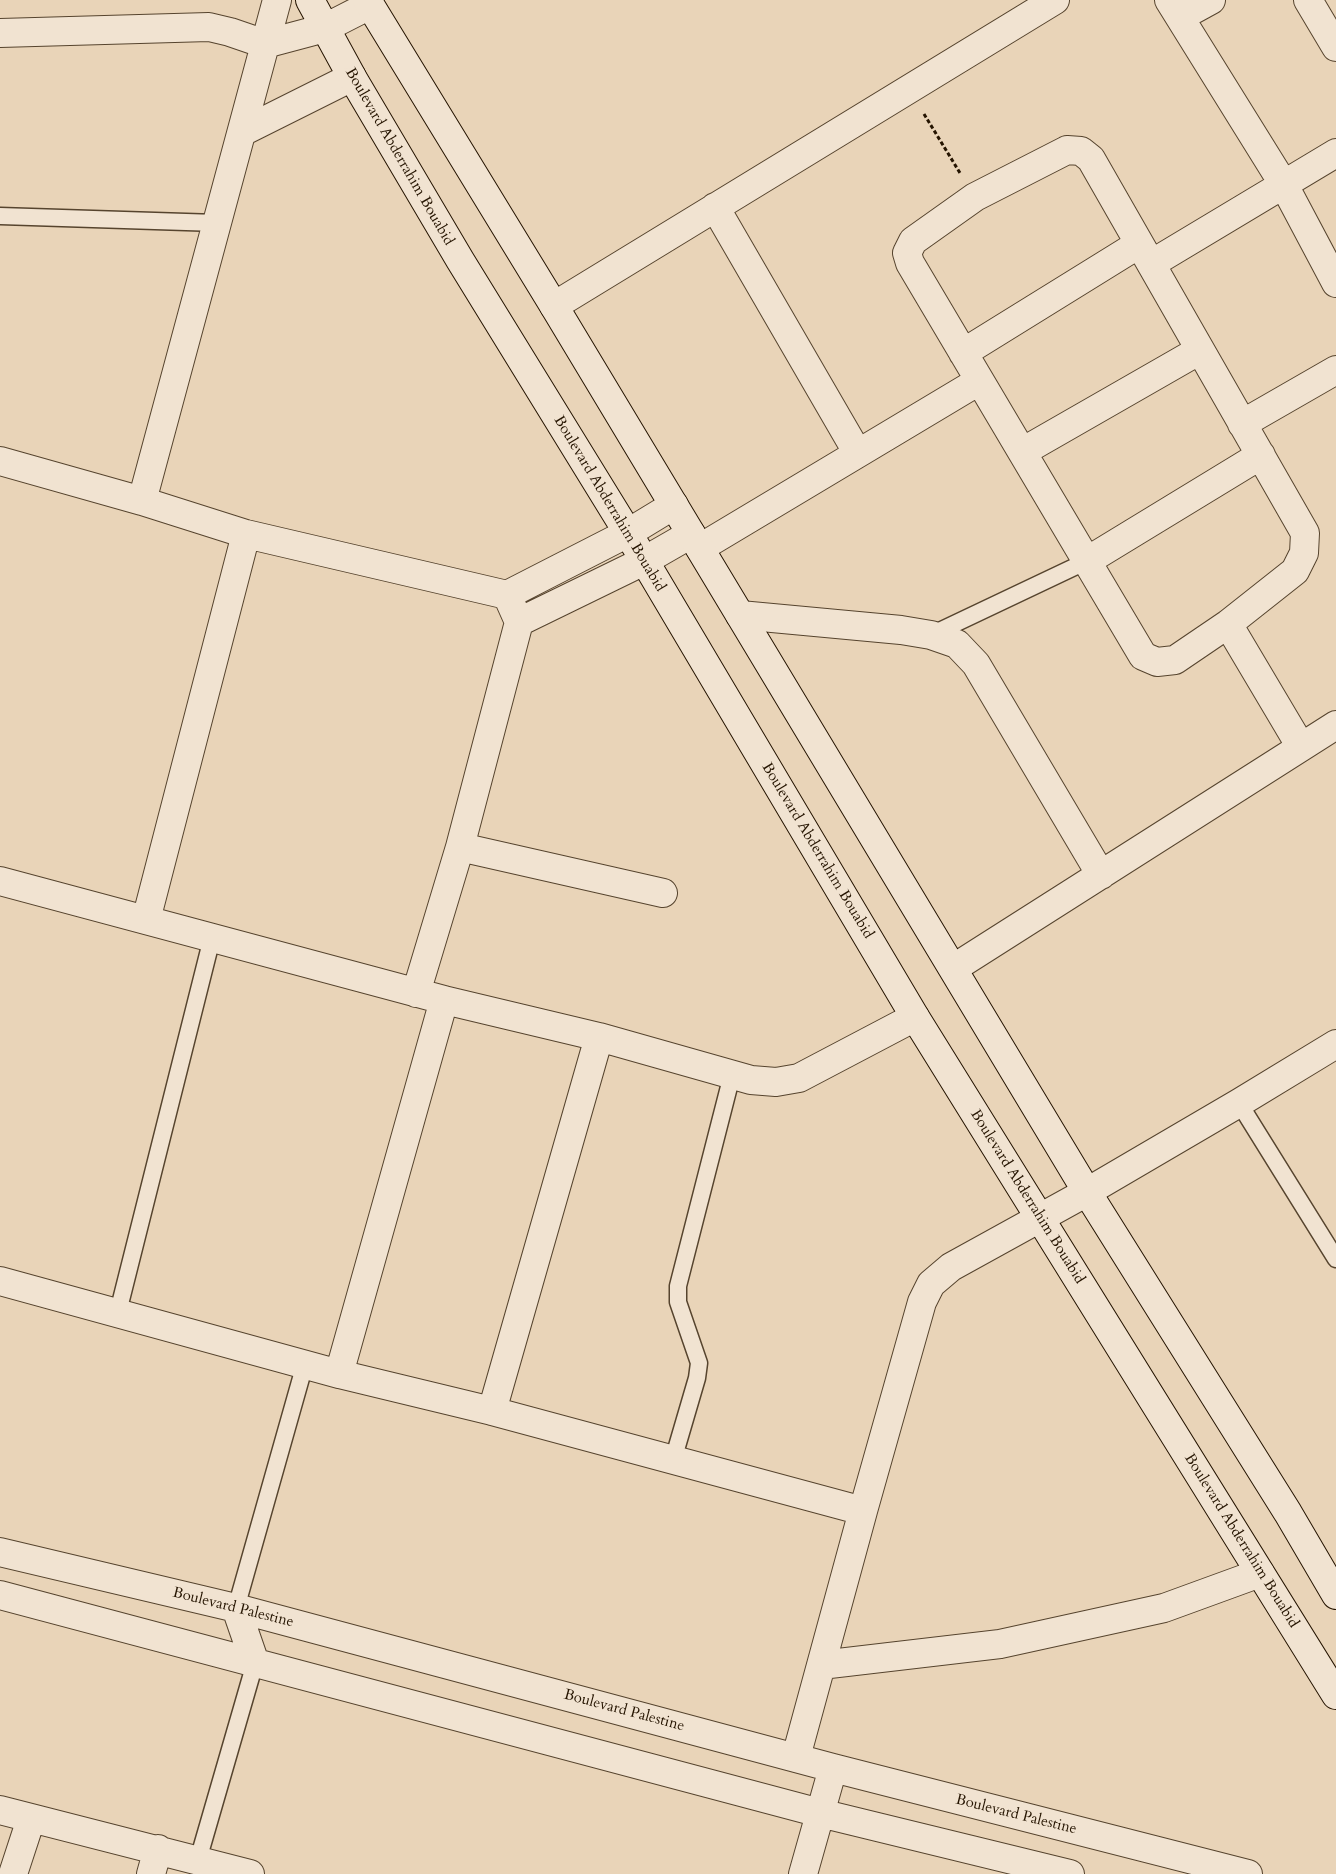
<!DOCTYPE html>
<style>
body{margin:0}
canvas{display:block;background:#e9d4b8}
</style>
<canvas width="1336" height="1874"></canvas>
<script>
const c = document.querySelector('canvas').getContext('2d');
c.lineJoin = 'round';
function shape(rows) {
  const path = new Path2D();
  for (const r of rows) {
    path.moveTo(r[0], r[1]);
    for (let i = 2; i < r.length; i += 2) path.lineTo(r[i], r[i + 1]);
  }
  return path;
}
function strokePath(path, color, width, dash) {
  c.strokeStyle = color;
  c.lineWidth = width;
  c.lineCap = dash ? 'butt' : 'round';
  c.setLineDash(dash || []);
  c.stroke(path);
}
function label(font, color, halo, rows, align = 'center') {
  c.font = font + ' Cardo,serif';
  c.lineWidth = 5;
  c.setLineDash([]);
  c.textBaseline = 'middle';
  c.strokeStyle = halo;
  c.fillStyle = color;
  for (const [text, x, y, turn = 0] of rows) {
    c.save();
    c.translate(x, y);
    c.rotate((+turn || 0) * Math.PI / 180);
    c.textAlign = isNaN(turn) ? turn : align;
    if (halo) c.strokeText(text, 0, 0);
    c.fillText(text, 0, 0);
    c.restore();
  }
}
const service = shape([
 [0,216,217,223],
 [931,635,1087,561],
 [1239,1103,1336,1259],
 [118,1312,212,938],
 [673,1460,697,1378,699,1363,678,1302,678,1286,732,1075],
 [236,1608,305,1364],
 [198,1860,255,1663]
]);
const minor = shape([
 [1169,0,1284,185,1336,283],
 [1308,0,1336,47],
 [1180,17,1211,0],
 [0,33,209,27,230,32,265,44,325,28,370,5],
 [242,132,352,77],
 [1067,150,1081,151,1091,159,1305,533,1304,553,1295,571,1228,624,1175,660,1157,662,1143,656,910,263,907,253,913,241,975,197,1067,150],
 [715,207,857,452],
 [1151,264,1336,153],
 [554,306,1055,0],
 [963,353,1139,244],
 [1242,424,1336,370],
 [1022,452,1200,350],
 [0,461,142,501,246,534,507,595,628,533,674,505],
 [142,501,277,0],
 [700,548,979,381],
 [1087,561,1261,455],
 [740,615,901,630,931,635,957,644,976,664,1101,875],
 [519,622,644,561,691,534],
 [1228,624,1301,747],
 [460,847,663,893],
 [0,881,444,1000,599,1037,751,1080,776,1082,799,1078,915,1017],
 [146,920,246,534],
 [954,968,1336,725],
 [416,993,460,847,519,622,507,595],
 [0,1281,339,1374,492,1411,863,1511,796,1757],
 [339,1374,444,1000],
 [492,1411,599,1037],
 [863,1511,922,1302,931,1284,951,1267,1087,1192,1239,1103,1336,1044],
 [0,1552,236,1608,833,1768,1248,1874],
 [0,1595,820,1813,1070,1874],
 [236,1608,255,1663],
 [821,1665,1000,1644,1164,1608,1260,1573],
 [0,1810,250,1874],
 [13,1874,31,1819],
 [151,1874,158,1849],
 [803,1874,833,1768]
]);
const secondary = shape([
 [310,0,352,77,460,260,628,533,915,1017,1336,1695],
 [367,0,554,306,1087,1192,1288,1513,1336,1595]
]);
strokePath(service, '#56442e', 19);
strokePath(minor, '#56442e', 30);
strokePath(secondary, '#251400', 30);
strokePath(shape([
 [924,114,960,173]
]), '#251400', 3, [4, 2.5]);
strokePath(service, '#f1e3d1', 16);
strokePath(minor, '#f1e3d1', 28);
strokePath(secondary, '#f1e3d1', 28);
label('15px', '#251400', '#f1e3d1', [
 ["Boulevard Abderrahim Bouabid",399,157,60],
 ["Boulevard Abderrahim Bouabid",609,504,59],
 ["Boulevard Abderrahim Bouabid",817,851,59],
 ["Boulevard Abderrahim Bouabid",1027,1197,58],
 ["Boulevard Abderrahim Bouabid",1241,1541,58],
 ["Boulevard Palestine",233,1608,14],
 ["Boulevard Palestine",624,1711,15],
 ["Boulevard Palestine",1016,1815,14]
]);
</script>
